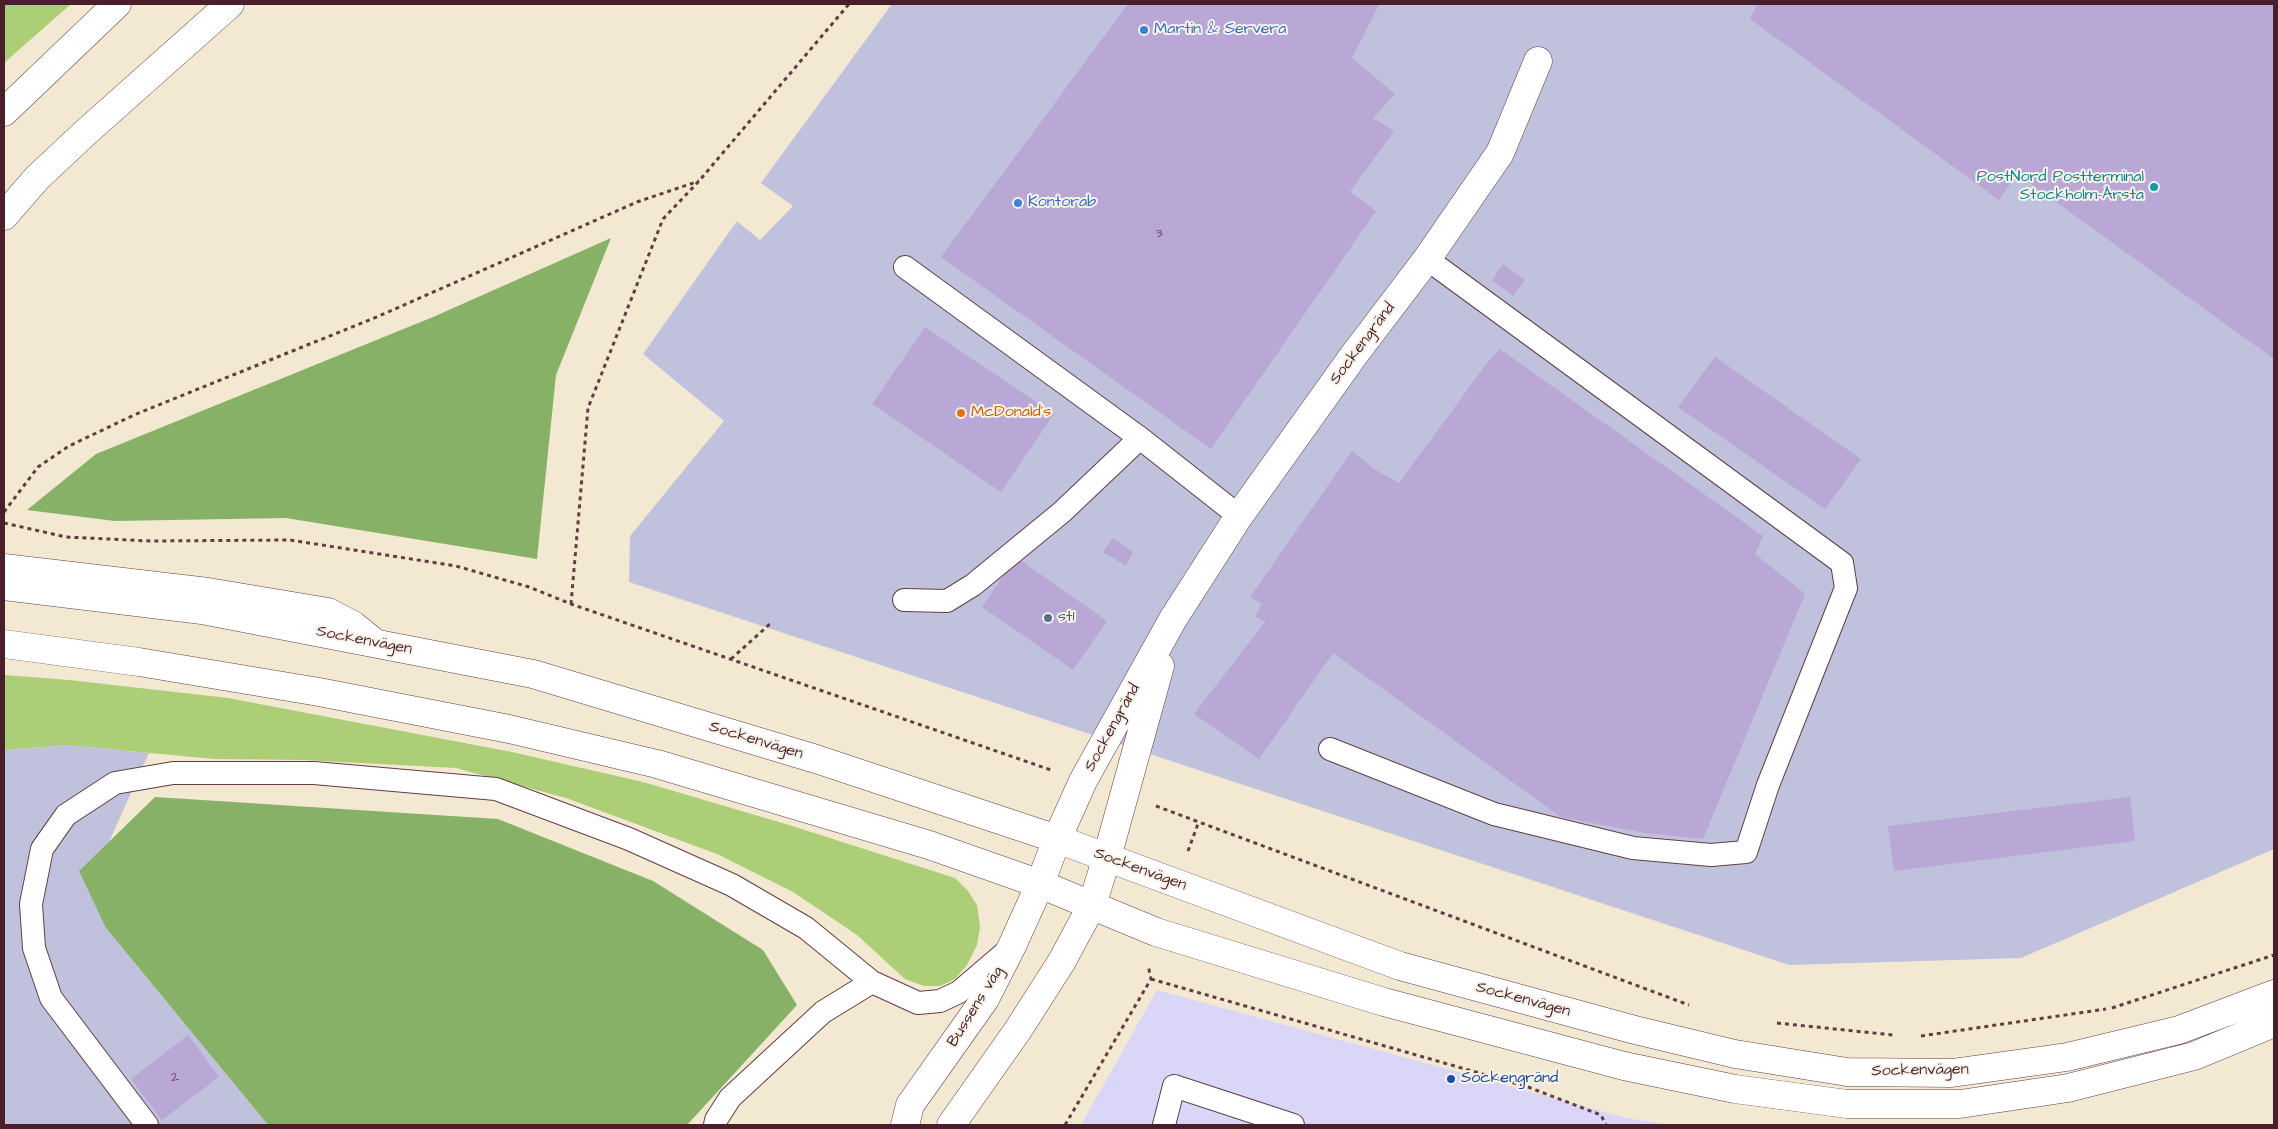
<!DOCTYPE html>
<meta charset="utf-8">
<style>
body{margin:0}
#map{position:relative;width:2278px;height:1129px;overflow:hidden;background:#f3e8d2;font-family:"Architects Daughter",sans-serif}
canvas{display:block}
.frame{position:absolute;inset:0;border:5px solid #4a1f2b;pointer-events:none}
</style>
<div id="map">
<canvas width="2278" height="1129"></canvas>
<div class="frame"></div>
</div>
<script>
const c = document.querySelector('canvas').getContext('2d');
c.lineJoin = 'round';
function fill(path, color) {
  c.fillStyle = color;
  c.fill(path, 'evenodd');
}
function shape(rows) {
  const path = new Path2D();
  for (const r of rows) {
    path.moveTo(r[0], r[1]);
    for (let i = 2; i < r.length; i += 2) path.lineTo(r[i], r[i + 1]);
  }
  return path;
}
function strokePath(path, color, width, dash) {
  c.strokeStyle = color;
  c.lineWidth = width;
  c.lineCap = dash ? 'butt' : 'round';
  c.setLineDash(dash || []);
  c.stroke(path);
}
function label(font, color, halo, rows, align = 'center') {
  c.font = font + ' "Architects Daughter",sans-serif';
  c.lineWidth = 4;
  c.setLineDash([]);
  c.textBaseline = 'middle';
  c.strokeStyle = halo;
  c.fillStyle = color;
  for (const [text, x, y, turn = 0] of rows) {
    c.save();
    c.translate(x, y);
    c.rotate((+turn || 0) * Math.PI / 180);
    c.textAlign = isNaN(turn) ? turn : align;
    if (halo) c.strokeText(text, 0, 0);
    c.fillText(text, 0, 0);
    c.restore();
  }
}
fill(shape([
 [1157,990,1627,1118,1670,1125,1081,1125]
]), '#dad6f7');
fill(shape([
 [892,4,2274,4,2274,849,2021,958,1789,965,629,582,630,536,724,421,643,354,737,221,760,240,793,206,761,183],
 [66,745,149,753,109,842,106,928,268,1125,4,1125,4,750]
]), '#c0c2dd');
fill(shape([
 [4,4,71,4,4,63],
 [4,675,69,680,228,698,512,752,643,782,789,825,955,878,968,891,977,905,980,927,977,945,967,965,955,979,940,986,924,986,905,979,857,935,793,892,717,854,566,798,456,768,304,760,214,759,66,745,4,750]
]), '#abce77');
fill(shape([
 [611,238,556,375,537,559,286,518,115,521,27,510,96,454,433,317],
 [155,797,498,819,653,881,763,950,797,1005,687,1125,268,1125,106,928,79,871]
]), '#88b168');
fill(shape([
 [1128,4,1379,5,1352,58,1395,94,1373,118,1394,131,1350,192,1376,211,1211,449,941,257],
 [1757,4,2274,4,2274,359,2017,174,1999,200,1750,19],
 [1503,264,1525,280,1513,296,1492,280],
 [925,327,1054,414,1001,492,872,404],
 [1500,349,1763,536,1755,554,1805,594,1703,839,1645,833,1561,817,1333,653,1259,759,1194,714,1265,622,1255,616,1262,604,1250,597,1352,451,1374,469,1399,483,1487,363],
 [1715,357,1861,459,1825,509,1678,407],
 [1113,538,1133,552,1126,566,1103,552],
 [1016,557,1107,621,1073,670,982,607],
 [2130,797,2135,841,1894,871,1888,826],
 [188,1035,219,1077,162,1120,131,1079]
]), '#b9a7d6');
const service = shape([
 [905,267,1140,438,1239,516],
 [904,600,947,601,973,585,1062,512,1140,438],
 [1330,749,1494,814,1633,848,1711,855,1746,852,1768,785,1846,588,1842,563,1427,259],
 [147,1125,51,998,34,948,31,904,42,849,66,815,115,783,173,773,314,773,496,789,629,839,732,885,806,928,872,982,918,1003,940,1001,959,992,1008,950],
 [715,1125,716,1120,730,1098,823,1012,872,982],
 [1164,1125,1174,1086,1293,1125]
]);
const minor = shape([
 [1057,839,1083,781,1173,619,1239,516,1354,355,1427,259,1500,153,1538,61],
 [1107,857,1160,666],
 [905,1125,910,1105,985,999,1012,946,1040,884],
 [951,1125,1018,1030,1062,961,1092,905]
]);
const secondary = shape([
 [4,586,202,610,533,674,816,759,1057,839,1400,966,1635,1030,1735,1054,1847,1072,1952,1073,2067,1057,2179,1030,2274,994],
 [4,644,139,662,319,692,509,729,657,764,929,845,1040,884,1156,932,1384,1002,1624,1066,1735,1089,1847,1104,1960,1104,2068,1088,2194,1056,2274,1023],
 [1040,884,1057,839],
 [1092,905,1107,857]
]);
const motorway = shape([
 [4,112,117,4],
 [4,216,37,178,85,133,230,4],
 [4,568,208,592,328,612,353,625,375,643]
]);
strokePath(service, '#633d44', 24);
strokePath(minor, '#633d44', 29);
strokePath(secondary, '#633d44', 29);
strokePath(motorway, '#633d44', 29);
strokePath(shape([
 [4,512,38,467,69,446,134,415,379,316,637,202,699,181],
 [4,523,66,537,150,541,290,540,456,566,529,587,571,604,1051,770],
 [571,604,588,408,663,219,699,181,849,4],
 [731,659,771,623],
 [1156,806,1689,1005],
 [1188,851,1199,821],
 [1151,979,1528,1087,1601,1115,1606,1125],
 [2112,1008,2274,955],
 [1777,1023,1893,1035],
 [1921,1036,2106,1009],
 [1065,1125,1151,979,1148,965]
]), '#633d44', 3, [4, 4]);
strokePath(service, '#fff', 22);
strokePath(minor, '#fff', 28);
strokePath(secondary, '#fff', 28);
strokePath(motorway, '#fff', 28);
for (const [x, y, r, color] of [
 [1144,30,5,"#3f7fe0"],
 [2154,187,5,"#0f9aa8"],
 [1018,203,5,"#3f7fe0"],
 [961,413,5,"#e8710a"],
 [1048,618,5,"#5c6f8a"],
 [1451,1079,5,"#1a4fb4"]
]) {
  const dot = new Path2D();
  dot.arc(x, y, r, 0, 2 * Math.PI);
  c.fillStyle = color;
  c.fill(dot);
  strokePath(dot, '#f7f3e8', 2);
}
label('14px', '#664156', null, [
 ["3",1159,234],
 ["2",175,1078]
]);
label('16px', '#366cbe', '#f7f3e8', [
 ["Martin & Servera",1154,30],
 ["Kontorab",1028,203]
], 'left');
label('16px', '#0d838f', '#f7f3e8', [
 ["PostNord Postterminal",2144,178],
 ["Stockholm-Årsta",2144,196]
], 'right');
label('16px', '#4a1f2b', '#f7f3e8', [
 ["Sockengränd",1363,344,-53],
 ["Sockenvägen",364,641,11],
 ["Sockengränd",1113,728,-61],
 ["Sockenvägen",756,741,17],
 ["Sockenvägen",1140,870,20],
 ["Sockenvägen",1523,1000,15],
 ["Bussens väg",976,1007,-58],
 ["Sockenvägen",1920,1071,-1]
]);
label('16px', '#c56008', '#f7f3e8', [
 ["McDonald's",971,413]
], 'left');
label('16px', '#4e5e75', '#f7f3e8', [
 ["st1",1058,618]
], 'left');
label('16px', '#164399', '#f7f3e8', [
 ["Sockengränd",1461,1079]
], 'left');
</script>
